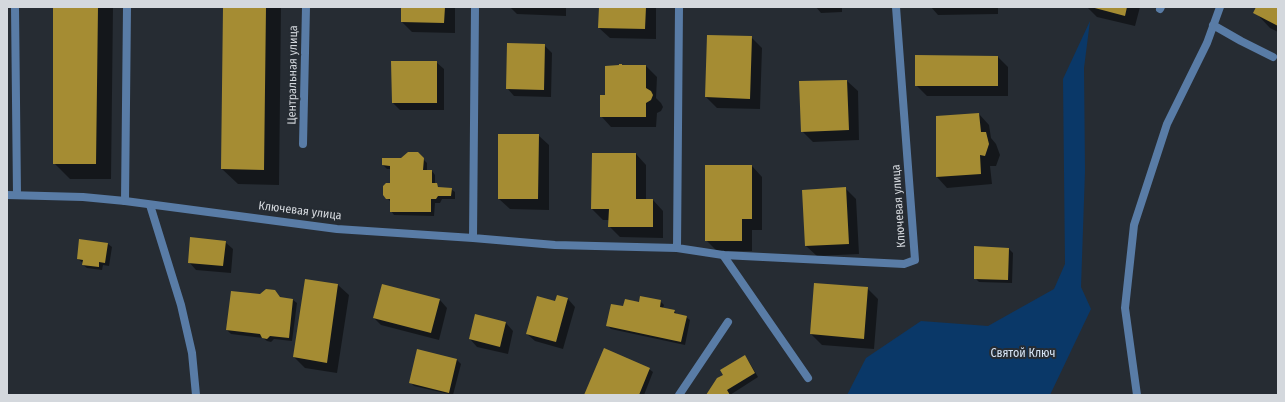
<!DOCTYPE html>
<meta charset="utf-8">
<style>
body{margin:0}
#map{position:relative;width:1285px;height:402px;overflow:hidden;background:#262c33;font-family:"Fira Sans Condensed",sans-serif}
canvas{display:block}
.frame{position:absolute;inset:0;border:8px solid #d4d8dd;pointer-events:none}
</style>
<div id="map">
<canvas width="1285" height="402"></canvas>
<div class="frame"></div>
</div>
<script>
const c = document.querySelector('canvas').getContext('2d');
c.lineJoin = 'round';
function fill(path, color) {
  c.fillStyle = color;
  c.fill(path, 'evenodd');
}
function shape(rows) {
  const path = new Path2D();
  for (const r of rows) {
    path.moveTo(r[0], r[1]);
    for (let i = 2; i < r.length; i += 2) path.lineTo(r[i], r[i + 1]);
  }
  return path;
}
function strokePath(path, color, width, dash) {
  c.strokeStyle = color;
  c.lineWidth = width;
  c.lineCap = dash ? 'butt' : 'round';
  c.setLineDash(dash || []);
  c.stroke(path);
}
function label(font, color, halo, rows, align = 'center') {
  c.font = font + ' "Fira Sans Condensed",sans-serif';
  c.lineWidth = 4;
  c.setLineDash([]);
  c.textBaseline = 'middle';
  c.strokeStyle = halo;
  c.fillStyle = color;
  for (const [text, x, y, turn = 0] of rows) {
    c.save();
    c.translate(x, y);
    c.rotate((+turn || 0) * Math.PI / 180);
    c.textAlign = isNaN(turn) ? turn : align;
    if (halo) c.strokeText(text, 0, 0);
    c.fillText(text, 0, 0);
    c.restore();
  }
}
fill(shape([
 [1090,21,1084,68,1085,171,1081,287,1091,309,1050,395,847,395,866,358,921,321,988,326,1054,289,1065,264,1063,79]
]), '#0a3868');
fill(shape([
 [54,7,113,7,111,179,70,179,54,163],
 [224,7,281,7,279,185,238,184,222,169],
 [402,7,455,7,455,33,412,32,402,22],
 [510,7,566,7,566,16,517,14],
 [600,7,656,7,656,39,610,38,599,28],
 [816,7,842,7,842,12,821,13],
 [931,7,998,7,998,14,938,15],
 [1087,7,1140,7,1135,26,1097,17],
 [1258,7,1278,7,1278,32,1270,28,1255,12],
 [751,37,762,48,760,109,717,108,706,97],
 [544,45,552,53,551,97,514,96,507,88],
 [998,57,1008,67,1008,96,927,96,916,85],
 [436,62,444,69,444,110,400,110,393,103],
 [646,66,657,77,656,98,661,103,663,107,661,111,657,113,656,127,611,127,601,116,606,96],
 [847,81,858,91,859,140,813,142,802,131],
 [979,114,989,125,991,138,996,144,1000,155,996,166,990,166,992,184,947,188,937,177,937,117],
 [538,135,549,145,549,210,510,209,499,199],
 [417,153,427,163,427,171,432,171,435,175,435,184,440,188,451,189,455,192,455,199,442,199,440,203,435,203,434,216,394,215,391,211,391,202,384,195,391,184,391,169,387,169,383,165],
 [636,154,646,165,646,200,653,200,663,211,663,238,620,237,609,226,609,220,603,220,592,209],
 [752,166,762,177,762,230,752,230,752,251,717,251,706,240],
 [845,188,856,199,859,254,817,256,806,246],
 [225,242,233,249,231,273,196,270,189,262],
 [108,244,112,247,109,266,103,265,102,270,87,268,83,265,83,263,78,259],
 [1009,249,1013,253,1012,283,979,282,975,278],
 [306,280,338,285,349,295,337,373,305,368,294,357],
 [867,288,878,299,874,349,822,345,811,334],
 [280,298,293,300,297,303,292,341,274,339,271,342,267,341,263,338,231,334,227,330],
 [568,299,575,307,563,349,535,341,527,334],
 [440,300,447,308,439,340,381,325,374,318],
 [660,301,664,305,663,308,674,311,678,315,686,317,690,320,685,345,611,329,607,325,624,308,639,303],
 [506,323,513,331,508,354,477,347,470,339],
 [418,350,457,360,461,364,453,395,414,386,410,382],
 [744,357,748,360,758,377,730,395,707,395,724,375],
 [649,369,653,372,644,395,586,395]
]), '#0007');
fill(shape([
 [53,7,98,7,96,164,53,164],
 [223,7,266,7,264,170,221,169],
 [401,7,445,7,444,23,401,22],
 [599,7,646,7,645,29,598,28],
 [1091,7,1127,7,1125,16],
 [1256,7,1278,7,1278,26,1253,13],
 [707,35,752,36,750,99,705,97],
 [507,43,545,44,544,90,506,89],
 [915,55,998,56,998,86,915,86],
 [391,61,437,61,437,103,392,103],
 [619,64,622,64,622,65,646,65,646,88,651,91,653,95,651,100,646,103,646,117,600,117,600,95,605,95,605,66,619,65],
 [847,80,849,130,801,132,799,81],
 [979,113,981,132,986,132,989,144,985,156,980,155,981,174,936,177,936,116],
 [498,134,539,134,538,199,498,199],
 [408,152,418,152,424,158,423,170,432,170,432,183,437,183,438,187,452,188,451,196,438,196,436,199,431,199,431,212,390,212,390,199,386,199,383,195,383,186,386,183,390,183,390,166,382,165,382,158,401,158],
 [592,153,636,153,636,199,653,199,653,227,608,227,609,209,591,209],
 [705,165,752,165,752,219,742,219,742,241,705,241],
 [846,187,849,244,805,246,802,190],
 [190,237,226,241,223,266,188,263],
 [79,239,108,243,105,263,99,262,99,267,82,265,83,260,77,259],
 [974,246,1009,248,1008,280,974,279],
 [305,279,338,284,327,363,293,357],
 [814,283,868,287,864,339,810,334],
 [382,284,440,299,431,333,373,318],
 [266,289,275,290,280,297,293,299,289,338,270,336,267,339,262,338,260,334,226,330,231,291,260,294],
 [557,295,568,298,556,342,526,334,537,296,555,301],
 [640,296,661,300,660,307,675,310,674,313,687,316,681,342,606,326,611,304,623,306,625,299,639,302],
 [475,314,506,322,500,347,469,339],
 [604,348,650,368,639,395,584,395],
 [417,349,457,359,449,393,409,383],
 [745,355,755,373,727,390,730,395,706,395,717,378,723,375,720,370]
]), '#a58c33');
strokePath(shape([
 [15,7,17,195],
 [1160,9,1161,7],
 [1213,25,1241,41,1273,57],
 [303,144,306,7],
 [125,201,127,7],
 [150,205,181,305,192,353,196,395],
 [723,255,808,378],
 [679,395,728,322],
 [1137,395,1125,308,1134,225,1167,124,1207,43,1220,7]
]), '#597ca6', 8);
strokePath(shape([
 [7,195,83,197,125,201,337,229,473,238,555,245,677,248,723,255,904,264,915,260,896,7],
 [473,238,475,7],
 [677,248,679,7]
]), '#597ca6', 8);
label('12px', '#d4d8dd', '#262c33', [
 ["Центральная улица",293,75,-89],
 ["Ключевая улица",899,206,-94],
 ["Ключевая улица",300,211,7]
]);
label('12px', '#d4e2f3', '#262c33', [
 ["Святой Ключ",1023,354]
]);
</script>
